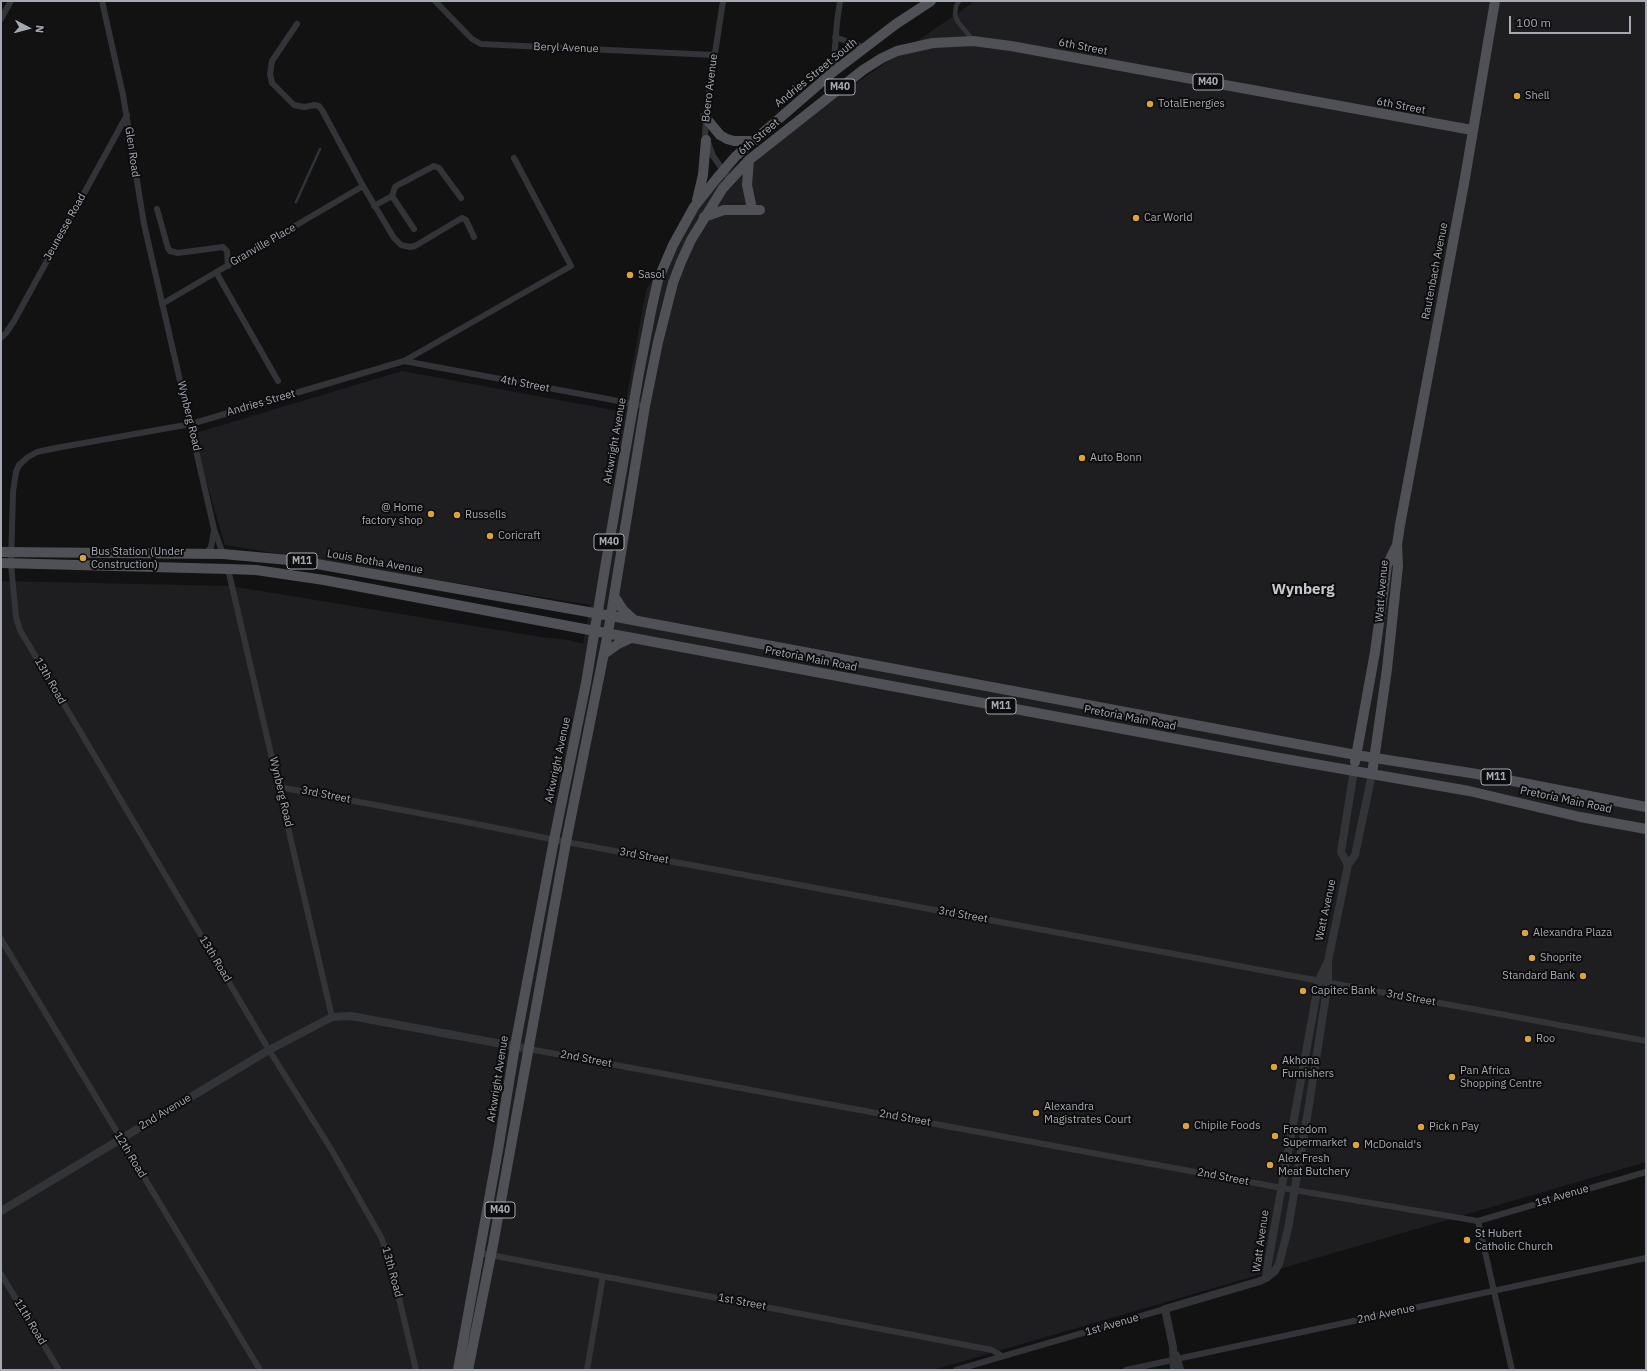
<!DOCTYPE html>
<style>
body{margin:0}
#map{position:relative;width:1647px;height:1371px;overflow:hidden;background:#121213;font-family:"IBM Plex Sans",sans-serif}
canvas{display:block}
.frame{position:absolute;inset:0;border:2px solid #a5a9b2;pointer-events:none}
.north{position:absolute;left:8px;top:8px;width:40px;height:40px;-webkit-text-stroke:3px #0d0d0e;paint-order:stroke;rotate:96deg;font-size:11px;font-weight:700;line-height:16px;text-align:center;color:#a5a9b2}
.north::after{content:'';display:block;margin:auto;width:14px;height:18px;background:#a5a9b2;clip-path:polygon(50% 0,100% 100%,50% 72%,0 100%)}
.scale{position:absolute;left:1509px;top:16px;width:122px;height:18px;box-sizing:border-box;border:2px solid #a5a9b2;border-top:0;padding-left:5px;font-size:12px;line-height:14px;white-space:nowrap;color:#a5a9b2;-webkit-text-stroke:3px #0d0d0e;paint-order:stroke}
</style>
<div id="map">
<canvas width="1647" height="1371"></canvas>
<div class="frame"></div>
<div class="north">N</div>
<div class="scale">100 m</div>
</div>
<script>
const c = document.querySelector('canvas').getContext('2d');
c.lineJoin = 'round';
function fill(path, color) {
  c.fillStyle = color;
  c.fill(path, 'evenodd');
}
function shape(rows) {
  const path = new Path2D();
  for (const r of rows) {
    path.moveTo(r[0], r[1]);
    for (let i = 2; i < r.length; i += 2) path.lineTo(r[i], r[i + 1]);
  }
  return path;
}
function strokePath(path, color, width, dash) {
  c.strokeStyle = color;
  c.lineWidth = width;
  c.lineCap = dash ? 'butt' : 'round';
  c.setLineDash(dash || []);
  c.stroke(path);
}
function label(font, color, halo, rows, align = 'center') {
  c.font = font + ' "IBM Plex Sans",sans-serif';
  c.lineWidth = 4;
  c.setLineDash([]);
  c.textBaseline = 'middle';
  c.strokeStyle = halo;
  c.fillStyle = color;
  for (const [text, x, y, turn = 0] of rows) {
    c.save();
    c.translate(x, y);
    c.rotate((+turn || 0) * Math.PI / 180);
    c.textAlign = isNaN(turn) ? turn : align;
    if (halo) c.strokeText(text, 0, 0);
    c.fillText(text, 0, 0);
    c.restore();
  }
}
fill(shape([
 [975,1,1646,1,1646,1162,933,1370,1,1370,1,581,230,586,541,637,569,640,583,644,590,605,225,545,192,434,402,371,624,412,646,290,715,181]
]), '#1e1e20');
strokePath(shape([
 [296,202,320,149]
]), '#2d343a', 2.5);
strokePath(shape([
 [959,1,956,6,955,15,958,22,968,34,973,41]
]), '#333438', 4.5);
strokePath(shape([
 [102,1,123,95,144,224,214,529,223,554],
 [435,1,472,39,481,44,714,55],
 [723,1,707,105,705,134,713,156,730,180],
 [1,19,11,1],
 [297,24,272,61,270,74,272,83,294,105,304,107,315,105,319,106,322,110,363,186,394,238,401,245,410,247,415,246,462,218,466,220,474,237],
 [835,37,865,48],
 [833,72,837,22,840,1],
 [392,196,414,229],
 [374,206,392,196,395,187,398,185,434,166,439,168,461,198],
 [157,209,168,248,170,251,178,253,223,247,227,251,228,266],
 [216,272,278,381],
 [162,304,363,186],
 [1,338,6,333,14,321,127,115],
 [404,361,645,406],
 [203,553,208,551,211,547,214,531],
 [228,569,332,1017],
 [279,787,461,821,566,842,1646,1041],
 [1,939,260,1370],
 [529,1049,1282,1188,1478,1221,1646,1172],
 [1478,1221,1512,1370],
 [480,1253,992,1350,1002,1356],
 [1,1274,59,1370],
 [416,1370,391,1264,381,1237,331,1149,269,1050,20,630,16,617,11,564,13,492,16,472,19,465,28,457,37,452,56,448,191,424,404,361,571,266,514,158],
 [587,1370,603,1276],
 [956,1370,1165,1309],
 [1126,1370,1646,1258]
]), '#333438', 6);
strokePath(shape([
 [1348,865,1341,852,1354,770],
 [1,1211,269,1050,332,1017,351,1016,529,1049],
 [1266,1278,1268,1263,1319,980,1328,961,1348,865,1355,855,1372,774],
 [1176,1355,1180,1370],
 [1174,1370,1173,1347,1165,1309,1260,1281,1266,1278,1275,1271,1279,1264,1288,1229,1309,1105,1328,982,1328,963]
]), '#333438', 8);
strokePath(shape([
 [705,117,720,135,727,139,734,141,753,141],
 [749,160,747,185,751,204],
 [697,200,703,175,706,140],
 [704,217,724,210,760,210],
 [1,552,223,554,300,561,611,616,1356,755,1477,774,1646,807],
 [1,563,228,569,256,570,324,580,595,631,1274,757,1469,791,1580,817,1646,829],
 [614,596,623,610,634,620],
 [604,654,618,644,631,638],
 [1355,762,1375,652,1387,565,1397,545],
 [1372,774,1387,669,1398,566,1397,545,1400,525,1465,178,1495,1],
 [458,1370,498,1150,515,1046,554,840,586,683,609,544,639,373,651,311,658,280,673,245,694,207,717,178,736,156,833,72,896,24,931,1],
 [468,1370,493,1245,566,842,608,633,645,406,658,342,673,283,681,262,691,240,723,188,749,160,863,70,882,58,897,51,933,43,973,41,1011,46,1472,130]
]), '#505156', 10);
for (const [x, y, r, color] of [
 [1517,96,4,"#d9a344"],
 [1150,104,4,"#d9a344"],
 [1136,218,4,"#d9a344"],
 [630,275,4,"#d9a344"],
 [1082,458,4,"#d9a344"],
 [431,514,4,"#d9a344"],
 [457,515,4,"#d9a344"],
 [490,536,4,"#d9a344"],
 [83,558,4,"#d9a344"],
 [1525,933,4,"#d9a344"],
 [1532,958,4,"#d9a344"],
 [1583,976,4,"#d9a344"],
 [1303,991,4,"#d9a344"],
 [1528,1039,4,"#d9a344"],
 [1274,1067,4,"#d9a344"],
 [1452,1077,4,"#d9a344"],
 [1036,1113,4,"#d9a344"],
 [1186,1126,4,"#d9a344"],
 [1421,1127,4,"#d9a344"],
 [1275,1136,4,"#d9a344"],
 [1356,1145,4,"#d9a344"],
 [1270,1165,4,"#d9a344"],
 [1467,1240,4,"#d9a344"]
]) {
  const dot = new Path2D();
  dot.arc(x, y, r, 0, 2 * Math.PI);
  c.fillStyle = color;
  c.fill(dot);
  strokePath(dot, '#0d0d0e', 1.5);
}
for (const [x, y, w] of [
 [1208,82,30],
 [840,87,30],
 [609,542,30],
 [302,561,30],
 [1001,706,30],
 [1496,777,30],
 [500,1210,30]
]) {
  const box = new Path2D();
  box.roundRect(x - w / 2, y - 8, w, 16, 3);
  c.fillStyle = '#0d0d0e';
  c.fill(box);
  strokePath(box, '#a5a9b2', 1);
}
label('bold 10px', '#a5a9b2', null, [
 ["M40",1208,82],
 ["M40",840,87],
 ["M40",609,542],
 ["M11",302,561],
 ["M11",1001,706],
 ["M11",1496,777],
 ["M40",500,1210]
]);
label('11px', '#a5a9b2', '#0d0d0e', [
 ["6th Street",1083,47,11],
 ["Beryl Avenue",566,48,2],
 ["Andries Street South",816,73,-39],
 ["Boero Avenue",710,88,-83],
 ["6th Street",1401,106,11],
 ["6th Street",759,137,-40],
 ["Glen Road",132,152,82],
 ["Jeunesse Road",65,227,-61],
 ["Granville Place",263,245,-30],
 ["Rautenbach Avenue",1435,271,-79],
 ["4th Street",525,384,11],
 ["Andries Street",261,403,-16],
 ["Wynberg Road",189,416,77],
 ["Arkwright Avenue",615,441,-80],
 ["Louis Botha Avenue",375,562,10],
 ["Watt Avenue",1382,591,-85],
 ["Pretoria Main Road",811,659,11],
 ["13th Road",50,681,60],
 ["Pretoria Main Road",1130,718,11],
 ["Arkwright Avenue",558,760,-78],
 ["Wynberg Road",281,792,77],
 ["3rd Street",326,795,11],
 ["Pretoria Main Road",1566,800,12],
 ["3rd Street",644,856,10],
 ["Watt Avenue",1326,910,-78],
 ["3rd Street",963,915,10],
 ["13th Road",215,959,59],
 ["3rd Street",1411,998,10],
 ["2nd Street",586,1059,11],
 ["Arkwright Avenue",498,1079,-81],
 ["2nd Avenue",165,1112,-31],
 ["2nd Street",905,1118,10],
 ["12th Road",130,1155,59],
 ["2nd Street",1223,1177,11],
 ["1st Avenue",1562,1196,-16],
 ["Watt Avenue",1261,1241,-82],
 ["13th Road",392,1272,75],
 ["1st Street",742,1302,11],
 ["2nd Avenue",1386,1314,-12],
 ["11th Road",30,1322,59],
 ["1st Avenue",1112,1325,-16]
]);
label('11px', '#a5a9b2', '#0d0d0e', [
 ["Shell",1525,96],
 ["TotalEnergies",1158,104],
 ["Car World",1144,218],
 ["Sasol",638,275],
 ["Auto Bonn",1090,458],
 ["@ Home",423,508,"right"],
 ["factory shop",423,521,"right"],
 ["Russells",465,515],
 ["Coricraft",498,536],
 ["Bus Station (Under",91,552],
 ["Construction)",91,565],
 ["Alexandra Plaza",1533,933],
 ["Shoprite",1540,958],
 ["Standard Bank",1575,976,"right"],
 ["Capitec Bank",1311,991],
 ["Roo",1536,1039],
 ["Akhona",1282,1061],
 ["Furnishers",1282,1074],
 ["Pan Africa",1460,1071],
 ["Shopping Centre",1460,1084],
 ["Alexandra",1044,1107],
 ["Magistrates Court",1044,1120],
 ["Chipile Foods",1194,1126],
 ["Pick n Pay",1429,1127],
 ["Freedom",1283,1130],
 ["Supermarket",1283,1143],
 ["McDonald's",1364,1145],
 ["Alex Fresh",1278,1159],
 ["Meat Butchery",1278,1172],
 ["St Hubert",1475,1234],
 ["Catholic Church",1475,1247]
], 'left');
label('bold 15px', '#c5c8cf', '#0d0d0e', [
 ["Wynberg",1303,590]
]);
</script>
